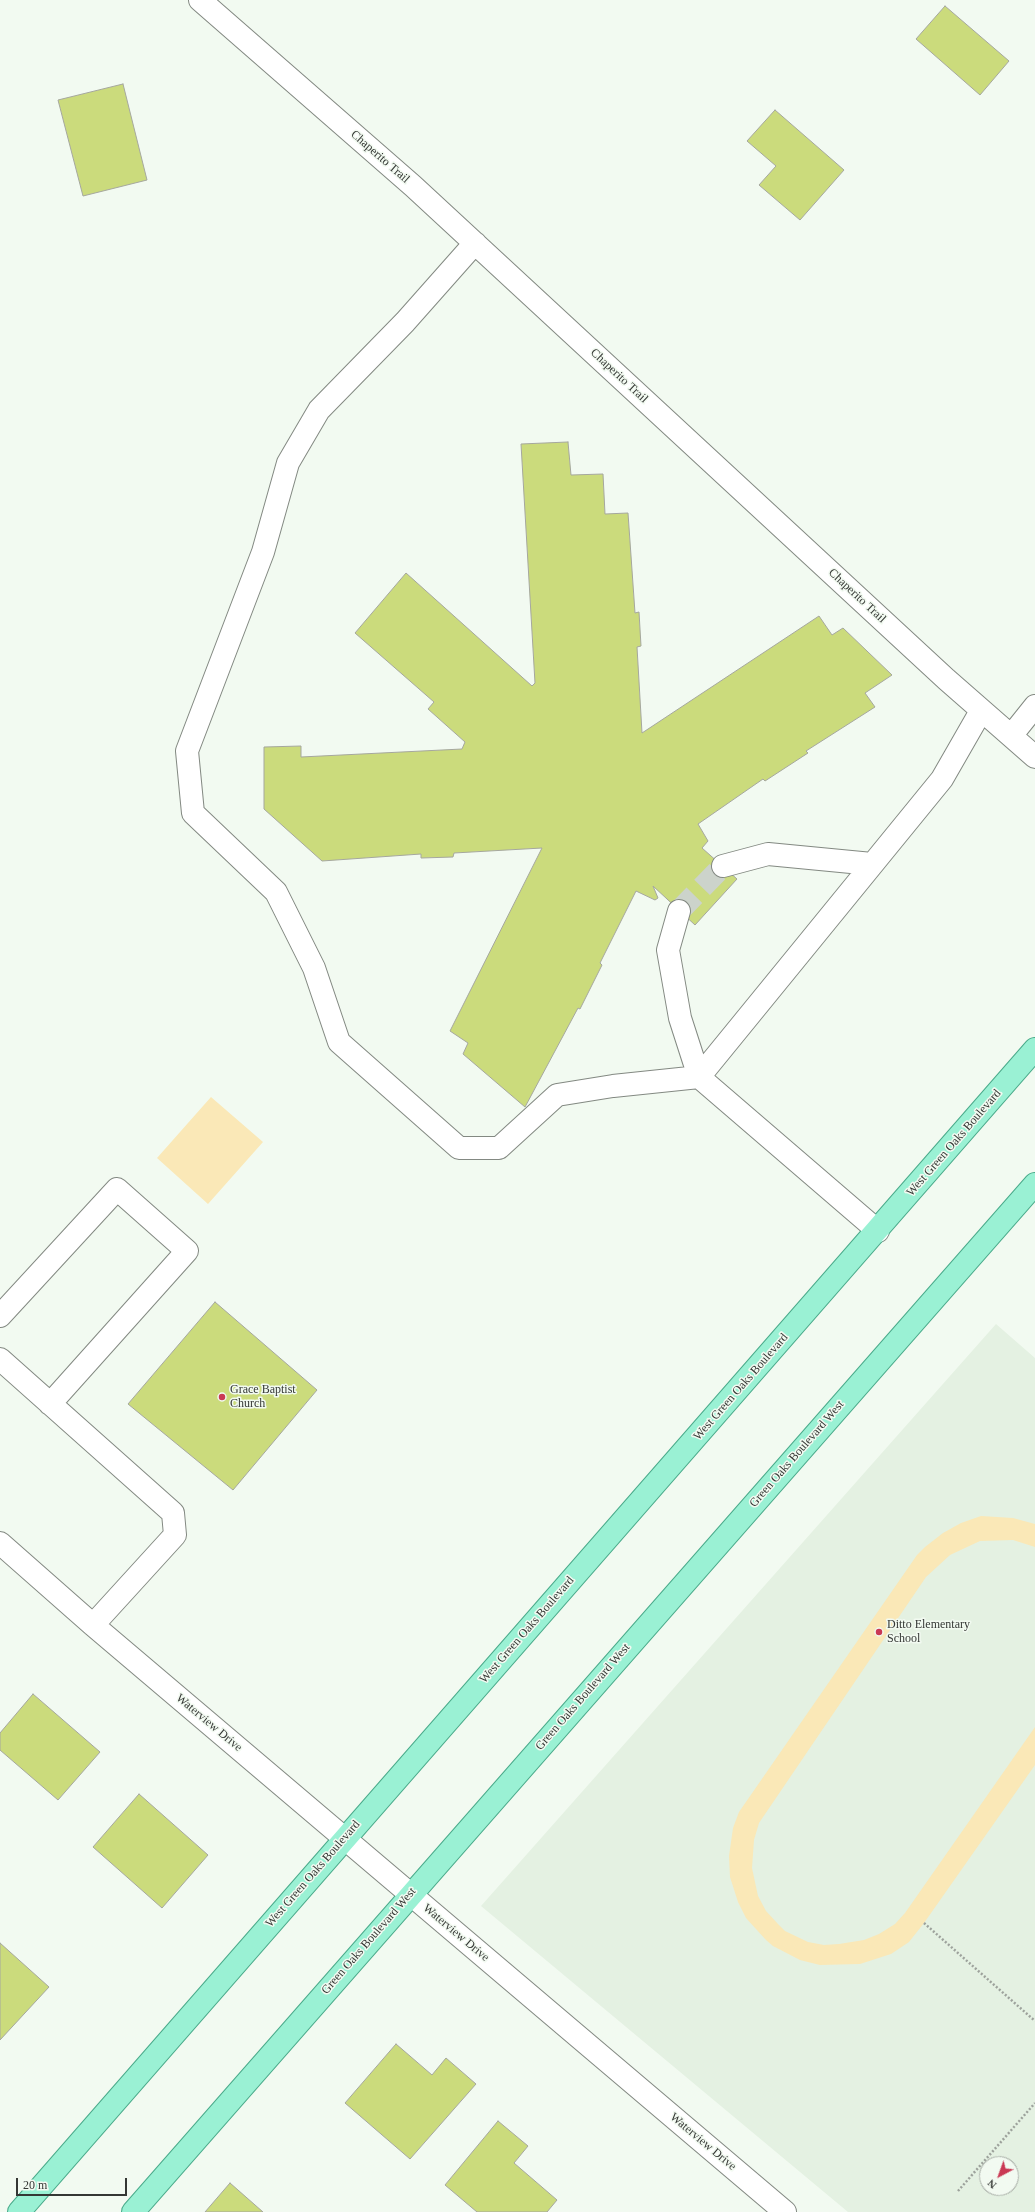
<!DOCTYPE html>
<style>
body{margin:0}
#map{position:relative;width:1035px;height:2212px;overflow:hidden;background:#f2faf1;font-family:Georgia,serif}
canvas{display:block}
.north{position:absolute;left:979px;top:2156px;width:40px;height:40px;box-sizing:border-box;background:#f2faf1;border:1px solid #a6aca5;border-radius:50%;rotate:221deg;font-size:11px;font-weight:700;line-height:16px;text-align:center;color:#343734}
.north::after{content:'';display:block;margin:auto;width:14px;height:18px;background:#ca3954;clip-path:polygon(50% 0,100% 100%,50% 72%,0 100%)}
.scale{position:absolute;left:16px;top:2178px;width:111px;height:18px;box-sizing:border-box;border:2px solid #343734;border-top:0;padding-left:5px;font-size:12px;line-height:14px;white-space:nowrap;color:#343734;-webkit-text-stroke:3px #f2faf1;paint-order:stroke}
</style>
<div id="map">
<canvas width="1035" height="2212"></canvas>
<div class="north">N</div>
<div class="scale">20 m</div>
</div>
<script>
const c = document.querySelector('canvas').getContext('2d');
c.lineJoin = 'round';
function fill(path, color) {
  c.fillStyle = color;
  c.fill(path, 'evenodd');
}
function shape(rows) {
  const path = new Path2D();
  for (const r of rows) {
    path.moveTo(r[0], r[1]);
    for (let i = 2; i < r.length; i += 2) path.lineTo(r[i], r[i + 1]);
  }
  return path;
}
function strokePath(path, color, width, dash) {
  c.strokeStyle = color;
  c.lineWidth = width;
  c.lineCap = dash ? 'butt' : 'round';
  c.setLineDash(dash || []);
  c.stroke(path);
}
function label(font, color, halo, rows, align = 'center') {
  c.font = font + ' Georgia,serif';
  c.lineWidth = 3;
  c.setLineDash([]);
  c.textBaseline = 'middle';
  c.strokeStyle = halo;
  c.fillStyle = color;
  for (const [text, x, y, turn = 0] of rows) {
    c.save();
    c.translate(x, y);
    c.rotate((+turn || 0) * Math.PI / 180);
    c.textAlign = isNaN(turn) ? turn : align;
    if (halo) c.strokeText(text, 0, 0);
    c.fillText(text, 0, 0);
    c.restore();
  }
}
fill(shape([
 [996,1324,1035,1358,1035,2212,848,2212,481,1906],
 [987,2164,1011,2164,1011,2188,987,2188]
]), '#e4f1e2');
fill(shape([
 [211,1097,263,1142,208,1204,157,1158],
 [981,1516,1013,1518,1035,1524,1035,1547,1013,1540,980,1541,950,1555,926,1577,759,1823,754,1840,752,1868,758,1896,766,1911,778,1924,785,1931,808,1942,824,1945,839,1944,864,1940,879,1934,895,1924,905,1913,1035,1727,1035,1765,924,1923,909,1942,891,1954,860,1964,820,1965,800,1960,773,1946,766,1940,746,1918,738,1902,730,1877,729,1856,733,1828,739,1812,917,1555,925,1547,943,1533,961,1523]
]), '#fae8b7');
const building = shape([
 [945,6,1009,61,980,95,916,39,945,6],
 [123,84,147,180,83,196,58,100,123,84],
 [775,110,844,170,800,220,759,185,776,166,747,141,775,110],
 [568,442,571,475,603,474,605,514,628,513,635,613,639,612,641,646,637,647,642,733,819,616,832,635,843,628,892,675,865,693,875,707,806,751,808,753,765,781,763,779,698,824,708,841,702,848,737,879,695,925,653,886,658,898,655,900,636,891,600,963,602,965,580,1009,578,1008,525,1107,463,1054,468,1043,450,1031,542,848,454,853,453,857,421,858,421,854,322,861,264,809,264,747,301,746,301,757,462,749,465,742,428,709,434,702,355,633,406,573,532,686,535,683,521,444,568,442],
 [215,1302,317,1390,233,1490,128,1404,215,1302],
 [33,1694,100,1752,58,1800,0,1750,0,1733,33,1694],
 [139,1794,208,1855,162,1908,93,1847,139,1794],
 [0,1943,49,1987,0,2040,0,1943],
 [396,2044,432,2075,446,2058,476,2084,410,2159,345,2103,396,2044],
 [498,2121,528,2146,514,2163,557,2200,547,2212,477,2212,445,2185,498,2121],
 [230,2183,263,2212,205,2212,230,2183]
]);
fill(building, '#cbdb7c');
strokePath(building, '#a5a79e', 1);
strokePath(shape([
 [679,911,723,866]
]), '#ccd3cb', 22, [22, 11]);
const minor = shape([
 [200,0,413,186,946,679,1035,757],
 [475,243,405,322,319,410,288,463,263,552,187,751,193,813,276,892,314,968,339,1042,459,1148,499,1148,557,1095,613,1086,699,1077,680,1018,668,950,679,911],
 [1011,736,1035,706],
 [723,866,768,854,872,864],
 [878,1231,699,1077,942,779,981,711],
 [0,1316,117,1189,187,1251,50,1404],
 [0,1359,173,1513,175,1535,93,1625],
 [0,1543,93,1625,785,2212]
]);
const major = shape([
 [19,2212,1035,1049],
 [133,2212,1035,1184]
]);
strokePath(minor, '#838982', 24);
strokePath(major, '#4aaa8a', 24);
strokePath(shape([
 [924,1923,1035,2021],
 [958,2191,1035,2103]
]), '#9da29c', 2.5, [2, 2]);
strokePath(minor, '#fff', 22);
strokePath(major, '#9af1d4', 22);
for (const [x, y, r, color] of [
 [222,1397,4,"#ca3954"],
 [879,1632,4,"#ca3954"]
]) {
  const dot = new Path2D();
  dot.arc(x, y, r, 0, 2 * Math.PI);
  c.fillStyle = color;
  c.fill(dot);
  strokePath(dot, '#f2faf1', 1.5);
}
label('12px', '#343734', '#f2faf1', [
 ["Chaperito Trail",380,157,41],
 ["Chaperito Trail",619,376,43],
 ["Chaperito Trail",857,596,43],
 ["West Green Oaks Boulevard",954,1143,-49],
 ["West Green Oaks Boulevard",741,1387,-49],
 ["Green Oaks Boulevard West",797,1454,-49],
 ["West Green Oaks Boulevard",527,1630,-49],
 ["Green Oaks Boulevard West",583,1697,-49],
 ["Waterview Drive",209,1723,40],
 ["West Green Oaks Boulevard",313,1874,-49],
 ["Waterview Drive",456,1933,40],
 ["Green Oaks Boulevard West",369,1941,-49],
 ["Waterview Drive",703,2142,40]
]);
label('12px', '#343734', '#f2faf1', [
 ["Grace Baptist",230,1390],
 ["Church",230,1404],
 ["Ditto Elementary",887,1625],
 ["School",887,1639]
], 'left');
</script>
